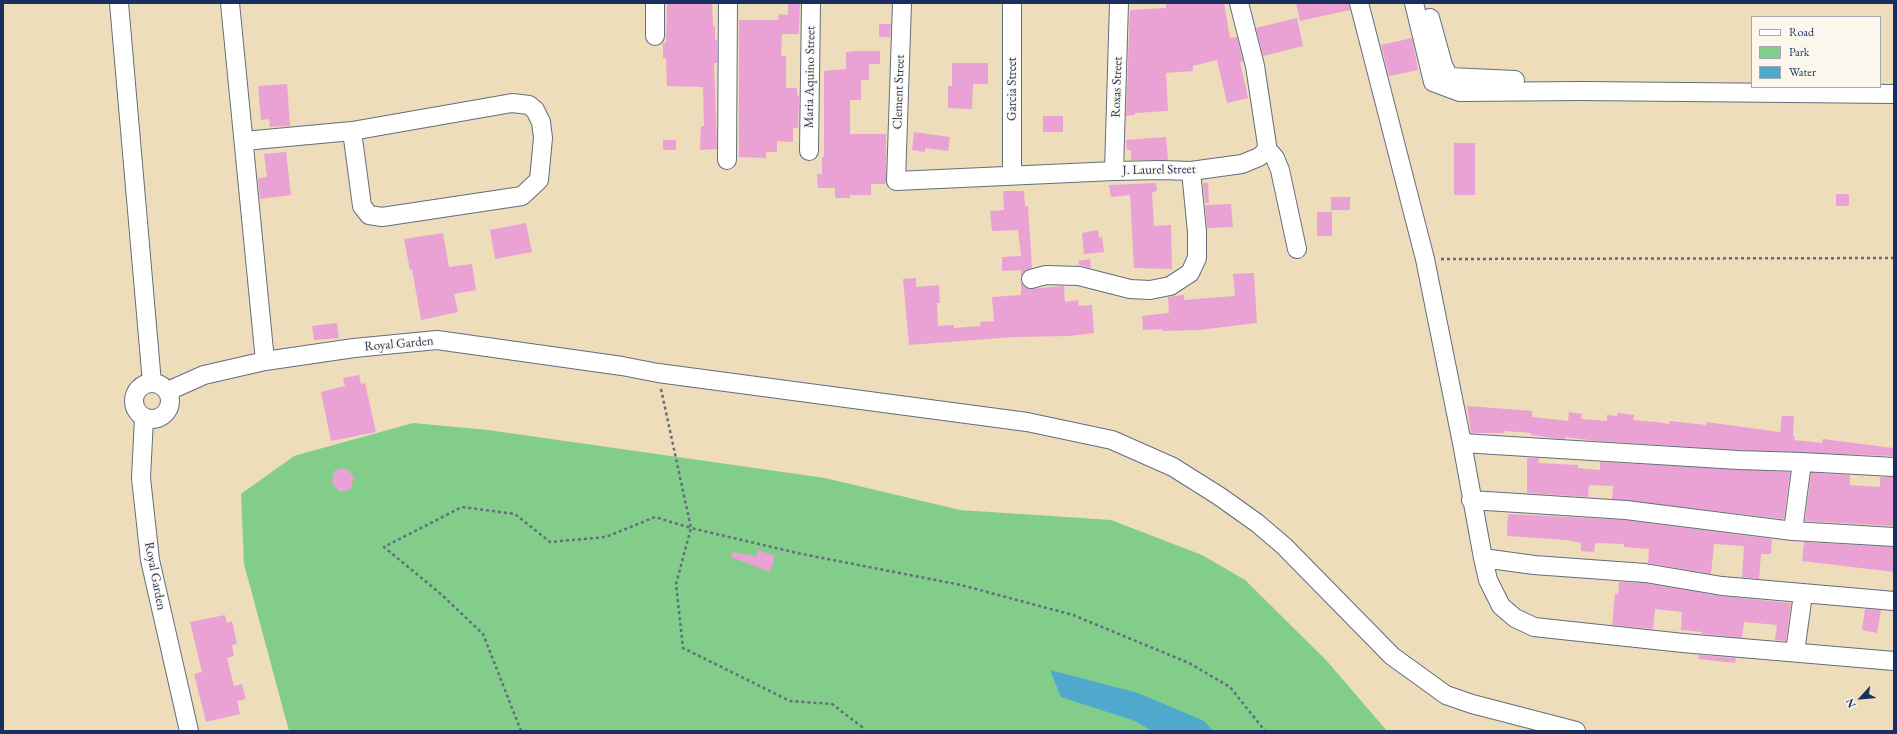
<!DOCTYPE html>
<style>
body{margin:0}
#map{position:relative;width:1897px;height:734px;overflow:hidden;background:#edddba;font-family:"EB Garamond",serif}
canvas{display:block}
.frame{position:absolute;inset:0;border:4px solid #1b2f5e;pointer-events:none}
.legend{position:absolute;left:1751px;top:16px;width:130px;height:72px;box-sizing:border-box;background:#fbf7ec;border:1px solid #a1a7b3;margin:0;padding:5px 7px;list-style:none;font-size:12px;color:#1b2f5e}
.legend li{display:flex;align-items:center;gap:8px;height:20px}
.legend b{width:20px;border:1px solid #a1a7b3}
.north{position:absolute;left:1841px;top:678px;width:40px;height:40px;-webkit-text-stroke:3px #fbf7ec;paint-order:stroke;rotate:243deg;font-size:11px;font-weight:700;line-height:16px;text-align:center;color:#1b2f5e}
.north::after{content:'';display:block;margin:auto;width:14px;height:18px;background:#1b2f5e;clip-path:polygon(50% 0,100% 100%,50% 72%,0 100%)}
</style>
<div id="map">
<canvas width="1897" height="734"></canvas>
<div class="frame"></div>
<ul class="legend">
<li><b style="height:5px;background:#fff"></b>Road</li>
<li><b style="height:11px;background:#82cd8a"></b>Park</li>
<li><b style="height:11px;background:#4fa9cc"></b>Water</li>
</ul>
<div class="north">N</div>
</div>
<script>
const c = document.querySelector('canvas').getContext('2d');
c.lineJoin = 'round';
function fill(path, color) {
  c.fillStyle = color;
  c.fill(path, 'evenodd');
}
function shape(rows) {
  const path = new Path2D();
  for (const r of rows) {
    if (r.length === 3) {
      path.moveTo(r[0] + r[2], r[1]);
      path.arc(r[0], r[1], r[2], 0, 2 * Math.PI);
      continue;
    }
    path.moveTo(r[0], r[1]);
    for (let i = 2; i < r.length; i += 2) path.lineTo(r[i], r[i + 1]);
  }
  return path;
}
function strokePath(path, color, width, dash) {
  c.strokeStyle = color;
  c.lineWidth = width;
  c.lineCap = dash ? 'butt' : 'round';
  c.setLineDash(dash || []);
  c.stroke(path);
}
function label(font, color, halo, rows, align = 'center') {
  c.font = font + ' "EB Garamond",serif';
  c.lineWidth = 3;
  c.setLineDash([]);
  c.textBaseline = 'middle';
  c.strokeStyle = halo;
  c.fillStyle = color;
  for (const [text, x, y, turn = 0] of rows) {
    c.save();
    c.translate(x, y);
    c.rotate((+turn || 0) * Math.PI / 180);
    c.textAlign = isNaN(turn) ? turn : align;
    if (halo) c.strokeText(text, 0, 0);
    c.fillText(text, 0, 0);
    c.restore();
  }
}
fill(shape([
 [413,423,488,430,825,478,960,510,1111,520,1202,555,1245,580,1326,660,1387,731,289,731,244,564,241,494,294,456]
]), '#82cd8a');
fill(shape([
 [1050,670,1138,693,1204,721,1213,731,1152,731,1135,721,1061,697]
]), '#4fa9cc');
fill(shape([
 [667,3,712,3,713,26,715,26,715,40,717,40,717,63,714,63,717,149,700,150,701,126,704,126,703,87,667,86,666,58,663,58,663,43,666,43],
 [788,3,800,3,799,34,782,34,781,56,786,56,786,88,797,88,797,95,799,96,798,128,793,128,793,142,777,141,777,152,766,152,766,158,739,157,739,20,778,20,779,14,788,15],
 [1166,3,1224,3,1230,38,1237,37,1243,61,1240,62,1248,98,1227,103,1217,60,1193,66,1193,71,1166,73,1168,111,1135,113,1135,115,1126,116,1130,10,1166,8],
 [1296,3,1349,3,1350,10,1300,21],
 [1297,18,1303,46,1263,56,1256,28],
 [879,24,891,24,890,37,879,37],
 [1412,38,1418,70,1389,76,1381,45],
 [856,51,880,51,880,64,869,64,869,80,861,80,861,100,850,100,850,134,886,134,886,184,871,184,871,195,850,195,850,198,835,198,835,188,818,188,817,174,822,174,822,157,824,157,824,71,846,69,846,52],
 [952,63,988,63,988,84,973,84,972,109,948,108,948,86,952,86],
 [287,84,290,126,270,127,269,119,261,120,258,86],
 [1043,116,1063,116,1063,132,1043,132],
 [914,132,950,137,948,151,925,148,925,152,912,150],
 [1166,137,1168,160,1131,160,1131,150,1127,150,1126,140],
 [663,140,676,140,676,150,663,150],
 [1454,143,1475,143,1475,195,1454,195],
 [286,152,291,195,260,199,258,178,267,177,264,154],
 [1156,183,1157,191,1152,192,1154,226,1171,225,1172,269,1134,268,1130,195,1111,197,1109,185],
 [1203,183,1208,183,1209,203,1205,203],
 [1003,191,1024,191,1025,206,1028,206,1032,268,1024,271,1021,276,1021,270,1002,271,1002,257,1021,256,1018,230,992,231,990,211,1004,210],
 [1836,194,1849,194,1849,206,1836,206],
 [1331,197,1350,197,1350,210,1331,210],
 [1231,204,1233,227,1207,228,1205,205],
 [1317,212,1332,212,1332,236,1317,236],
 [526,223,532,252,495,259,490,230],
 [1098,230,1099,238,1102,237,1104,252,1084,254,1082,233],
 [443,233,449,267,472,264,476,290,454,294,458,312,421,320,412,269,410,270,404,239],
 [1090,259,1091,268,1079,265,1078,261],
 [1254,273,1257,323,1198,330,1162,331,1162,329,1143,330,1142,316,1169,313,1168,297,1184,295,1184,300,1235,296,1233,274],
 [916,278,916,287,939,285,940,303,937,303,938,326,954,325,954,328,981,326,980,322,994,321,992,297,1021,295,1021,282,1024,287,1029,289,1064,286,1065,302,1078,300,1079,306,1092,305,1094,333,1070,336,1015,337,909,345,903,279],
 [337,323,339,338,314,340,312,326],
 [359,375,361,384,365,383,376,432,331,441,321,392,345,386,343,378],
 [1467,406,1532,411,1532,417,1568,421,1569,412,1582,414,1581,419,1607,421,1607,415,1617,416,1618,413,1634,415,1633,420,1656,422,1669,424,1670,421,1706,425,1706,422,1780,432,1782,416,1794,416,1793,436,1795,437,1794,440,1822,443,1823,439,1893,448,1894,456,1738,450,1597,441,1565,437,1565,439,1560,439,1531,435,1531,433,1504,431,1504,433,1471,433],
 [1527,458,1539,458,1538,463,1578,465,1578,468,1600,470,1600,462,1790,472,1784,519,1612,499,1613,486,1589,485,1588,497,1527,493],
 [345,468,354,476,351,489,340,492,332,483,334,471],
 [1811,473,1850,475,1850,485,1880,487,1880,477,1894,477,1894,526,1805,521],
 [1508,514,1625,520,1772,539,1771,554,1761,554,1759,579,1742,577,1744,546,1714,544,1711,574,1648,563,1649,549,1624,547,1624,544,1595,543,1594,552,1581,551,1581,543,1567,540,1507,536],
 [1804,542,1894,547,1894,572,1802,561],
 [758,550,775,556,770,572,731,557,732,552,756,556],
 [1619,582,1644,583,1721,596,1791,603,1786,641,1775,640,1777,625,1744,622,1742,638,1702,634,1702,632,1681,630,1682,612,1655,609,1653,629,1612,625,1615,594,1618,594],
 [1865,609,1881,610,1877,633,1862,630],
 [225,615,227,623,232,621,237,644,232,645,234,656,227,658,234,686,242,684,246,699,237,701,240,714,206,722,194,674,202,672,190,622],
 [1699,655,1736,658,1735,663,1698,659]
]), '#eaa1d4');
const minor = shape([
 [119,3,152,383],
 [230,3,265,361],
 [902,3,896,181,1114,171,1161,170,1191,171,1242,164,1259,157,1266,151,1267,145,1255,66,1239,3],
 [1012,3,1012,175],
 [1359,3,1425,259,1462,443,1483,558,1488,580,1501,606,1515,618,1534,627,1683,643,1894,661],
 [1414,3,1433,82,1460,92,1581,91,1894,94],
 [1430,18,1443,65,1449,77,1515,80],
 [655,36,655,3],
 [244,141,352,131,512,103,529,105,535,110,541,122,543,138,539,180,522,196,382,217,369,215,362,206,352,131],
 [809,151,811,3],
 [1266,151,1269,151,1275,158,1280,170,1297,249],
 [727,160,728,3],
 [1114,171,1119,3],
 [1031,279,1046,275,1079,276,1130,289,1150,290,1170,286,1190,273,1197,258,1197,232,1191,171],
 [152,401,18],
 [168,391,204,375,265,361,354,348,437,340,622,366,658,373,1027,422,1112,440,1173,467,1219,496,1257,523,1284,546,1392,656,1446,695,1472,704,1576,731],
 [144,418,141,478,150,560,189,731],
 [1462,443,1738,460,1802,462,1894,467],
 [1471,500,1626,510,1793,531,1894,537],
 [1793,531,1802,462],
 [1483,558,1534,565,1645,573,1722,586,1894,601],
 [1795,652,1803,594]
]);
strokePath(minor, '#646c7e', 20);
strokePath(shape([
 [1441,259,1894,258],
 [661,389,691,528,797,553,961,585,1073,615,1189,663,1230,687,1265,731],
 [521,731,483,634,442,595,384,547,462,507,515,514,550,542,606,537,655,517,691,528,676,584,683,648,790,701,832,704,862,727,860,731]
]), '#646c7e', 2.5, [3, 3]);
strokePath(minor, '#fff', 18);
label('13px', '#1b2f5e', '#fbf7ec', [
 ["Maria Aquino Street",810,77,-89],
 ["Roxas Street",1117,87,-88],
 ["Garcia Street",1012,89,-90],
 ["Clement Street",899,92,-88],
 ["J. Laurel Street",1159,170,-1],
 ["Royal Garden",399,344,-5],
 ["Royal Garden",155,576,79]
]);
</script>
